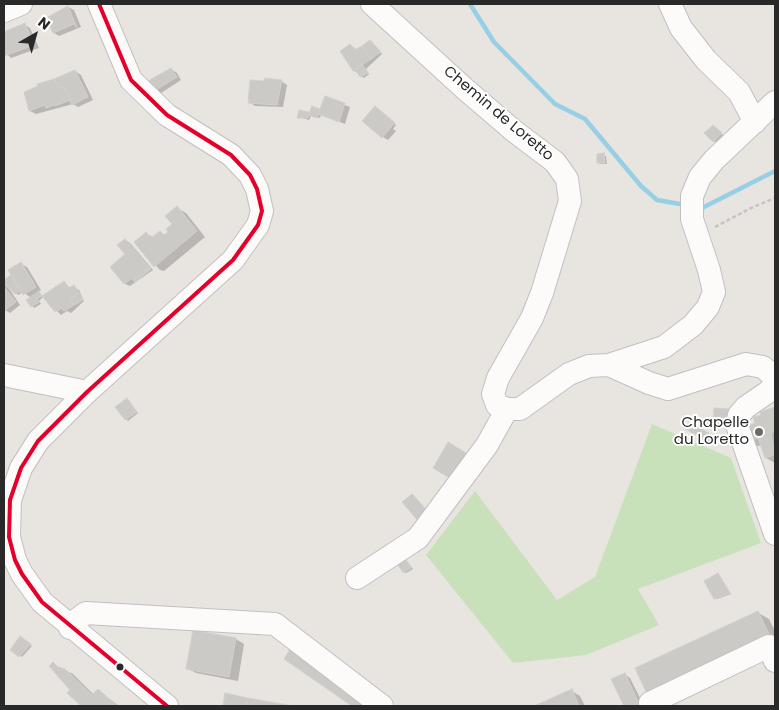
<!DOCTYPE html>
<style>
body{margin:0}
#map{position:relative;width:779px;height:710px;overflow:hidden;background:#e8e4e0;font-family:Poppins,sans-serif}
canvas{display:block}
.frame{position:absolute;inset:0;border:5px solid #292929;pointer-events:none}
.north{position:absolute;left:10px;top:10px;width:50px;height:50px;-webkit-text-stroke:4px #fff;paint-order:stroke;rotate:38deg;font-size:14px;font-weight:700;line-height:20px;text-align:center;color:#292929}
.north::after{content:'';display:block;margin:auto;width:18px;height:22px;background:#292929;clip-path:polygon(50% 0,100% 100%,50% 72%,0 100%)}
</style>
<div id="map">
<canvas width="779" height="710"></canvas>
<div class="frame"></div>
<div class="north">N</div>
</div>
<script>
const c = document.querySelector('canvas').getContext('2d');
c.lineJoin = 'round';
function fill(path, color) {
  c.fillStyle = color;
  c.fill(path, 'evenodd');
}
function shape(rows) {
  const path = new Path2D();
  for (const r of rows) {
    path.moveTo(r[0], r[1]);
    for (let i = 2; i < r.length; i += 2) path.lineTo(r[i], r[i + 1]);
  }
  return path;
}
function strokePath(path, color, width, dash) {
  c.strokeStyle = color;
  c.lineWidth = width;
  c.lineCap = dash ? 'butt' : 'round';
  c.setLineDash(dash || []);
  c.stroke(path);
}
function label(font, color, halo, rows, align = 'center') {
  c.font = font + ' Poppins,sans-serif';
  c.lineWidth = 4;
  c.setLineDash([]);
  c.textBaseline = 'middle';
  c.strokeStyle = halo;
  c.fillStyle = color;
  for (const [text, x, y, turn = 0] of rows) {
    c.save();
    c.translate(x, y);
    c.rotate((+turn || 0) * Math.PI / 180);
    c.textAlign = isNaN(turn) ? turn : align;
    if (halo) c.strokeText(text, 0, 0);
    c.fillText(text, 0, 0);
    c.restore();
  }
}
fill(shape([
 [652,424,731,458,761,543,638,589,659,625,586,655,513,663,426,555,475,491,557,600,595,577]
]), '#c9e1ba');
fill(shape([
 [68,7,74,10,81,27,59,36,54,33],
 [25,25,30,28,39,48,11,58,4,51,4,34],
 [372,43,382,54,366,69,369,74,364,78,353,70,350,45,357,50],
 [171,69,177,73,181,80,161,93,155,90],
 [75,71,81,75,93,100,78,107,73,104,36,114,30,111,25,93],
 [281,81,287,85,283,107,255,106,249,102],
 [325,97,350,107,345,124,321,115,320,118,311,116,309,120,298,117,321,111],
 [375,107,396,125,393,129,396,131,388,140,383,137],
 [716,128,723,135,716,142,713,141],
 [604,155,606,156,607,164,600,164,598,162],
 [177,208,186,213,205,237,164,271,160,270,135,242,146,233,154,238,160,232,166,235,174,225],
 [125,240,130,243,153,270,130,286,125,284,111,267,127,255],
 [21,264,27,267,41,290,38,292,43,297,64,283,71,288,74,287,79,290,84,301,71,313,67,311,61,315,43,297,39,301,41,304,34,308,28,300,31,298,23,292,18,295,6,284,20,305,10,313,5,310,4,282,13,276],
 [127,399,138,413,128,421,117,407],
 [775,408,775,463,766,458,762,445,758,446,749,441,762,415,761,413],
 [690,423,713,437,709,442,684,426,687,428],
 [405,559,413,569,406,573,404,572],
 [718,574,731,594,717,599,715,598],
 [757,612,769,619,775,631,775,646,648,693],
 [23,639,32,646,22,657,12,650],
 [236,639,244,644,238,681,196,673,187,668],
 [53,664,73,674,94,695,98,690,119,706,83,706,69,693,72,690,57,676,59,674],
 [624,674,630,678,644,706,625,706,613,680],
 [572,691,580,696,585,706,537,706],
 [226,695,248,699,286,706,224,706]
]), '#0003');
strokePath(shape([
 [470,4,494,42,555,104,585,119,641,186,657,200,686,205],
 [699,207,702,208,775,171]
]), '#97cfe5', 4.5);
const building = shape([
 [68,6,77,28,74,24,53,33,46,18,68,6],
 [25,23,34,45,4,56,4,32,25,23],
 [370,40,381,52,371,59,362,46,370,40],
 [350,44,355,50,362,46,371,59,353,71,340,51,350,44],
 [362,64,368,73,360,77,355,69,362,64],
 [171,68,177,77,154,91,148,81,171,68],
 [75,70,88,97,72,105,64,87,59,88,54,79,75,70],
 [265,78,282,80,277,105,248,103,250,80,264,81,265,78],
 [54,79,59,88,64,87,70,100,55,106,54,105,46,108,45,105,29,111,24,92,38,86,37,84,54,79],
 [325,96,345,103,339,122,318,114,325,96],
 [312,106,320,109,317,118,308,115,312,106],
 [375,106,387,116,384,121,391,127,382,138,362,121,375,106],
 [299,110,309,112,308,118,297,118,299,110],
 [387,116,395,123,391,127,384,121,387,116],
 [713,125,722,133,713,142,704,133,713,125],
 [604,153,605,163,597,163,597,154,604,153],
 [177,206,197,231,154,267,134,242,146,232,151,238,160,231,164,235,168,232,166,229,172,224,165,216,177,206],
 [125,239,149,267,133,280,132,278,124,284,110,267,125,254,117,245,125,239],
 [21,262,36,287,23,295,8,270,21,262],
 [149,267,151,269,135,282,133,280,149,267],
 [11,275,21,291,15,294,4,284,4,280,11,275],
 [64,281,69,288,74,285,79,293,70,299,74,305,64,311,62,308,55,312,42,296,64,281],
 [4,287,16,302,4,311,4,287],
 [39,291,42,296,37,299,39,302,31,307,26,300,39,291],
 [79,293,83,300,74,305,70,299,79,293],
 [127,398,137,412,125,420,115,407,127,398],
 [775,407,775,431,771,433,775,455,765,458,758,438,748,442,743,427,755,423,753,417,761,415,760,412,775,407],
 [714,408,728,409,726,427,713,426,714,408],
 [690,421,711,435,707,441,682,427,684,424,687,426,690,421],
 [448,442,466,453,451,479,433,468,448,442],
 [412,494,426,509,420,523,402,502,412,494],
 [405,558,411,568,403,573,397,563,405,558],
 [718,573,730,593,714,599,704,581,718,573],
 [758,611,770,636,647,694,635,668,758,611],
 [193,630,236,638,229,677,186,669,193,630],
 [20,636,31,644,19,657,10,650,20,636],
 [291,648,376,706,352,706,284,659,291,648],
 [53,662,61,670,64,668,92,695,98,689,117,706,81,706,67,693,70,690,49,666,53,662],
 [625,673,640,706,624,706,611,679,625,673],
 [572,689,579,706,534,706,572,689],
 [225,693,248,698,247,706,223,706,225,693],
 [248,698,293,706,247,706,248,698]
]);
fill(building, '#cccac7');
strokePath(building, '#d2cfcc', 1);
const minor = shape([
 [99,4,131,80,167,115,231,155,250,175,257,189,262,211,258,225,233,260,87,392,38,441,21,468,10,500,9,537,15,560,22,574,42,602,167,706],
 [372,4,465,89,514,131,555,162,567,179,570,201,542,293,532,318,498,378,493,394,497,405,507,409,520,409,569,374,589,366,609,365,649,383,668,389,746,364,763,367,772,375,775,384],
 [670,4,681,28,706,60,739,92,755,122],
 [4,11,21,4],
 [609,365,664,347,693,325,708,307,714,292,709,270,692,219,692,196,700,177,714,160,775,102],
 [4,375,87,392],
 [775,384,768,392,746,407,739,415,737,425,775,534],
 [357,578,418,538,487,445,507,409],
 [70,628,75,621,86,613,275,624,382,706],
 [652,706,650,703,769,646,775,661]
]);
strokePath(minor, '#c1c0c1', 24);
strokePath(shape([
 [715,227,751,208,775,198]
]), '#c4c4c4', 2.5, [4, 2.5]);
strokePath(minor, '#fcfbfa', 22);
strokePath(shape([
 [99,4,131,80,167,115,231,155,250,175,257,189,262,211,258,225,233,260,87,392,38,441,21,468,10,500,9,537,15,560,22,574,42,602,167,706]
]), '#e4002b', 4);
for (const [x, y, r, color] of [
 [759,432,5,"#6c6a69"],
 [120,667,4.5,"#292929"]
]) {
  const dot = new Path2D();
  dot.arc(x, y, r, 0, 2 * Math.PI);
  c.fillStyle = color;
  c.fill(dot);
  strokePath(dot, '#fff', 2);
}
label('15px', '#292929', '#fff', [
 ["Chemin de Loretto",498,114,40]
]);
label('15px', '#292929', '#fff', [
 ["Chapelle",749,423],
 ["du Loretto",749,440]
], 'right');
</script>
